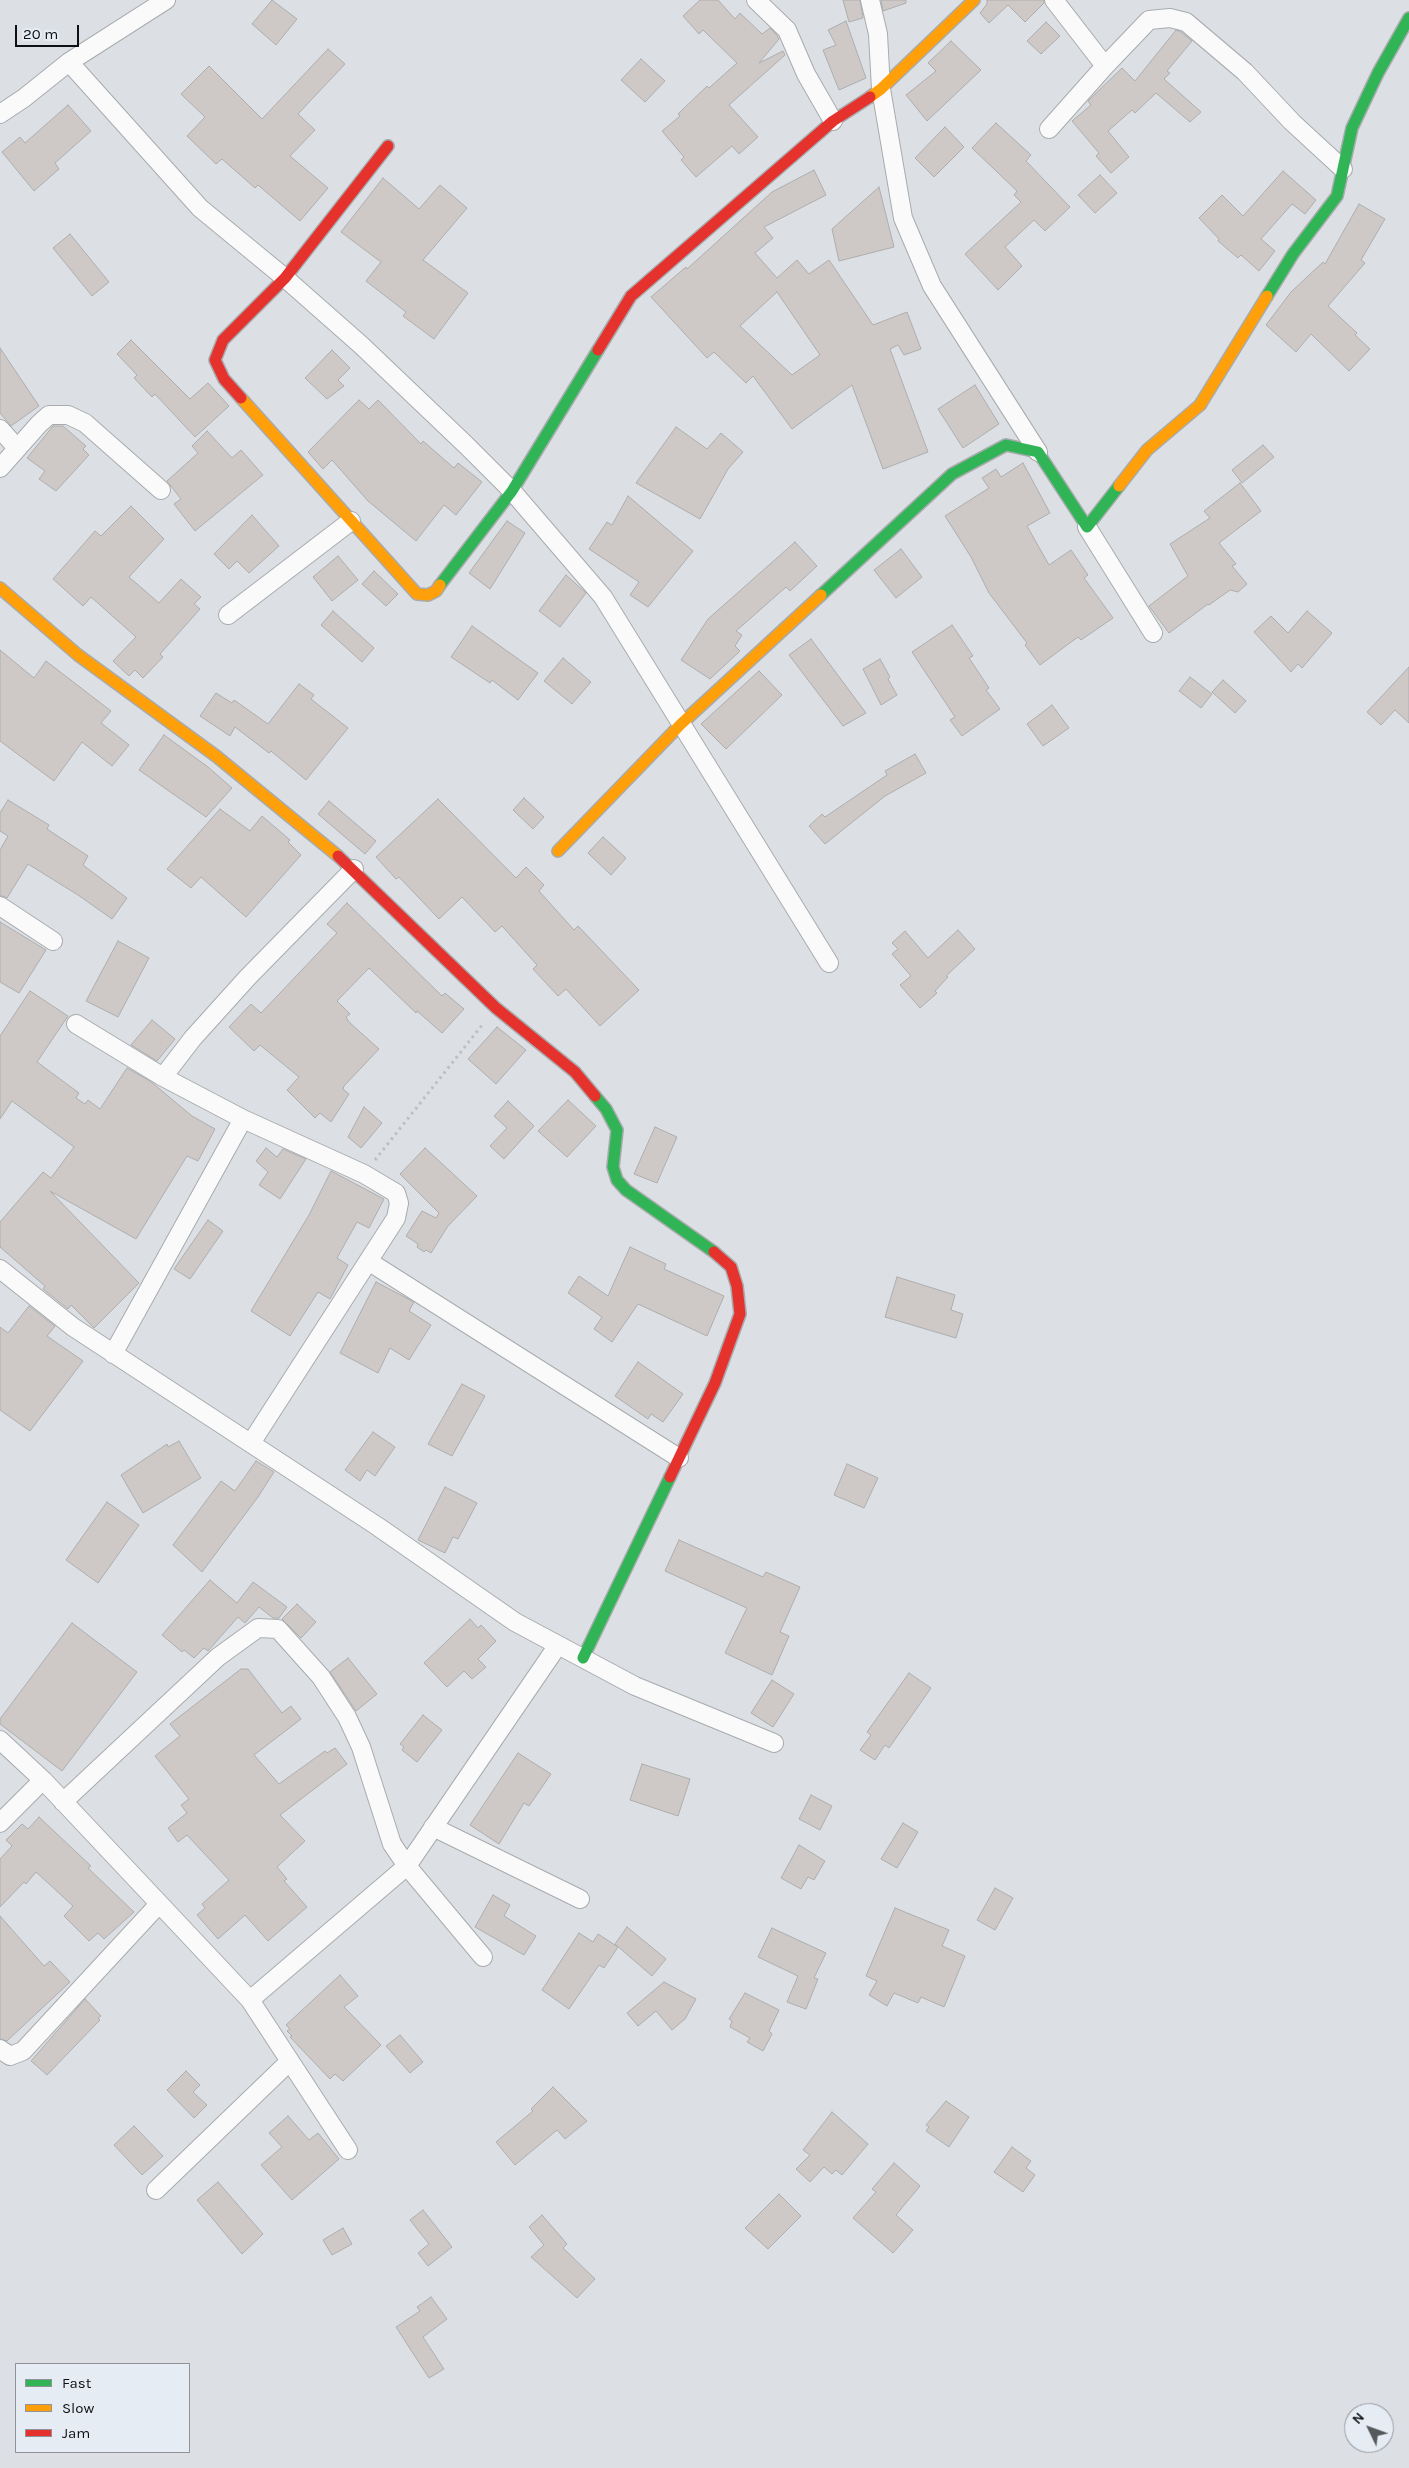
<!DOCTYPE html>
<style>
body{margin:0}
#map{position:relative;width:1409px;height:2468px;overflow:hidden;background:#dce0e4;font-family:Karla,sans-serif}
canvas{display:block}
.legend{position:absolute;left:15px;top:2363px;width:175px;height:90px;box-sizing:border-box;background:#e6ecf4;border:1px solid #90949a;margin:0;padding:6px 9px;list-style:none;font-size:15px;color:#0e1113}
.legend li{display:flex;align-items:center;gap:10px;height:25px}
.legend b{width:25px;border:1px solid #90949a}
.north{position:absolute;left:1344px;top:2403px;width:50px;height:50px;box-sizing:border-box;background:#e6ecf4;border:1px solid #90949a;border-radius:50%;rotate:312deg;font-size:14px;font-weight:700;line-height:20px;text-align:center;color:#0e1113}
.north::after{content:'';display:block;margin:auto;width:18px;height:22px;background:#56595c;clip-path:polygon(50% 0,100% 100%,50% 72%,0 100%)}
.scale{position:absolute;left:15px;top:25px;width:64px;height:22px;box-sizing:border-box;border:2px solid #0e1113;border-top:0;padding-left:6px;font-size:15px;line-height:18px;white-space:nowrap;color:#0e1113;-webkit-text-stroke:4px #e6ecf4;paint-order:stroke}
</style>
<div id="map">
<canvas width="1409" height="2468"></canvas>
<ul class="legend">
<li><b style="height:6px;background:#30b455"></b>Fast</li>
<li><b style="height:6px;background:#ff9f0a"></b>Slow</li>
<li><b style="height:6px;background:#e5322d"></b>Jam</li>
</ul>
<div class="north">N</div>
<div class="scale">20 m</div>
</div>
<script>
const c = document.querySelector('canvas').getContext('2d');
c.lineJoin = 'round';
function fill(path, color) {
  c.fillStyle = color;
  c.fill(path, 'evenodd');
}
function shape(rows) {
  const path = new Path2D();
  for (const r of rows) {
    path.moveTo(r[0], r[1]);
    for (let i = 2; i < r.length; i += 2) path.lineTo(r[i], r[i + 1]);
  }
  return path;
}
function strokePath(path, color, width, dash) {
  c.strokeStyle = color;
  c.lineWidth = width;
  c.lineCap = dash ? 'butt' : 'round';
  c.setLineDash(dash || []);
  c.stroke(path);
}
const building = shape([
 [272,0,297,19,276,45,252,24,272,0],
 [700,0,718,0,735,19,740,13,762,34,770,28,776,34,779,39,759,63,783,51,785,55,729,105,758,137,739,154,732,146,696,177,681,160,684,157,662,131,680,116,678,114,707,86,709,88,737,63,703,30,699,34,683,16,700,0],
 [843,0,860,0,863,18,849,22,843,0],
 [881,0,906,0,906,3,883,11,881,0],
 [987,0,1044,0,1044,3,1025,22,1008,5,989,23,980,13,987,4,987,0],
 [846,21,866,78,839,90,823,50,836,45,828,30,846,21],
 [1046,22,1060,36,1041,54,1027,41,1046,22],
 [1176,30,1181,32,1192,41,1167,71,1170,73,1164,79,1201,112,1190,122,1156,93,1135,113,1132,110,1108,131,1129,157,1111,173,1096,156,1099,153,1072,121,1091,105,1088,101,1122,68,1135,81,1176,30],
 [951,41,981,70,927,121,906,95,936,71,928,63,951,41],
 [328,49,345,64,298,114,315,130,290,156,328,188,300,221,258,185,255,188,222,159,216,164,187,136,205,117,181,94,209,66,262,119,328,49],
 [641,59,665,81,645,102,621,80,641,59],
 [68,105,91,131,55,163,59,169,34,191,2,152,20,137,25,143,68,105],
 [996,123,1031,155,1026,161,1070,207,1045,231,1034,220,1005,247,1022,266,998,290,965,254,1021,202,1014,195,1017,191,972,148,996,123],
 [945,127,964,147,934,177,915,158,945,127],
 [814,170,826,195,764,227,773,238,755,253,777,278,797,260,809,274,829,260,873,325,907,312,921,349,904,355,898,345,890,349,928,452,883,469,852,385,792,429,753,376,746,383,714,352,707,358,651,297,686,267,687,269,772,192,814,170],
 [777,292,820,355,792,375,740,326,777,292],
 [1283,171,1316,200,1305,214,1292,204,1261,239,1275,251,1259,271,1241,255,1238,258,1218,241,1219,239,1199,218,1222,195,1243,216,1283,171],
 [1100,175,1117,193,1095,213,1078,195,1100,175],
 [383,178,419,209,440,185,467,208,423,260,468,293,434,339,403,316,406,312,366,281,381,262,341,232,383,178],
 [879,187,894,247,839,261,832,229,879,187],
 [1359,204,1385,219,1361,260,1365,263,1328,306,1357,333,1355,335,1370,349,1349,371,1311,334,1296,352,1266,325,1291,292,1323,262,1325,264,1359,204],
 [70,234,109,282,92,296,53,248,70,234],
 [131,340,190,399,208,383,229,406,195,437,155,394,152,397,134,378,137,375,117,354,131,340],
 [0,348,39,406,11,426,0,413,0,348],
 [332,350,350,368,338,380,344,386,327,399,305,378,332,350],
 [975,385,999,424,963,448,938,409,975,385],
 [359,400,369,409,378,400,421,444,423,441,454,468,458,463,482,482,456,515,444,505,416,541,368,501,332,460,323,469,308,452,359,400],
 [53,426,63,426,86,446,83,449,89,455,56,491,39,479,45,471,27,458,53,426],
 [676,427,707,449,721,433,743,452,728,469,700,519,636,483,676,427],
 [207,431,232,458,241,450,263,475,195,531,174,504,181,499,167,481,198,453,192,446,207,431],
 [1263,445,1274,457,1242,483,1232,470,1263,445],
 [1023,463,1050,513,1027,526,1049,565,1071,550,1088,575,1084,578,1113,618,1081,640,1078,637,1040,665,1025,645,1027,643,989,593,971,557,945,516,989,488,982,478,996,469,1001,477,1023,463],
 [1240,483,1261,511,1219,543,1236,564,1232,566,1247,584,1238,592,1230,590,1209,605,1208,604,1169,633,1149,606,1188,576,1170,544,1210,518,1204,511,1240,483],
 [628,496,693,551,648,607,630,595,639,582,589,549,607,522,612,525,628,496],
 [131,506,164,539,129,577,159,603,181,579,201,597,194,604,200,609,160,654,163,657,143,678,135,670,129,676,113,661,136,637,91,597,83,606,53,579,95,531,101,536,131,506],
 [252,515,279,546,249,573,237,561,229,569,214,554,252,515],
 [507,521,525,533,490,589,469,573,507,521],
 [795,542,817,566,790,591,786,587,736,631,742,635,735,646,740,651,710,679,681,660,708,619,795,542],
 [901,549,922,577,896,598,874,570,901,549],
 [338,556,358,580,332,601,313,577,338,556],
 [374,571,398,594,386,606,362,584,374,571],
 [566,575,586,593,560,627,539,611,566,575],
 [333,611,374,648,362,662,321,625,333,611],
 [1307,611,1332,633,1302,668,1298,664,1291,672,1254,632,1271,616,1288,633,1307,611],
 [952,625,973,656,969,658,989,688,986,690,1000,709,962,736,950,720,955,717,912,652,952,625],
 [472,626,538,673,518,700,492,680,490,683,451,657,472,626],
 [811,639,866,713,843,726,789,655,811,639],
 [0,650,34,678,46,661,111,711,101,723,129,745,112,766,82,742,54,781,0,741,0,650],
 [563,658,591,682,572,704,544,681,563,658],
 [880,659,890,677,888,679,897,695,881,705,863,669,880,659],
 [1409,667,1409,723,1395,710,1381,725,1367,712,1409,667],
 [759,671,782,695,726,749,701,724,759,671],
 [1190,677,1212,694,1201,708,1179,691,1190,677],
 [1223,680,1246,701,1235,713,1212,692,1223,680],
 [299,684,314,695,311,699,348,728,306,780,271,751,269,753,235,727,230,736,200,716,216,693,232,703,234,700,268,724,299,684],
 [1052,705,1069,728,1043,746,1027,724,1052,705],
 [164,735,208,767,232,788,206,817,139,770,164,735],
 [915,754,926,773,885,796,825,844,809,826,822,814,825,817,887,775,885,771,915,754],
 [524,798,544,817,533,829,513,810,524,798],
 [438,799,516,878,526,867,544,885,539,891,574,930,578,926,639,990,600,1026,566,989,558,996,533,969,537,965,502,926,495,932,462,897,439,919,399,877,396,879,376,857,438,799],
 [8,800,49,825,47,829,88,856,83,865,127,898,112,919,78,895,28,864,7,898,0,895,0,850,8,836,0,831,0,813,8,800],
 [329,801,376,841,365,854,318,814,329,801],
 [220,809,250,831,262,816,290,840,288,842,301,855,246,917,201,877,191,888,167,869,220,809],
 [603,837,626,858,611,875,588,853,603,837],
 [347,903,442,996,445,993,464,1009,442,1033,417,1011,416,1013,369,968,337,1001,350,1014,346,1017,349,1022,379,1049,344,1086,343,1089,349,1094,331,1122,320,1113,315,1118,287,1090,299,1077,260,1045,254,1051,229,1027,251,1004,261,1013,337,933,327,924,347,903],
 [0,922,46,950,19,993,0,982,0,922],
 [958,930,975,949,946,976,948,977,935,991,937,993,920,1008,900,985,911,976,892,954,898,949,892,943,905,931,928,958,958,930],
 [118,941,149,958,118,1017,86,1001,118,941],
 [30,991,68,1016,37,1062,79,1093,76,1098,85,1104,88,1100,100,1109,127,1068,150,1081,192,1116,215,1129,198,1161,187,1156,136,1239,50,1191,139,1283,94,1328,71,1305,68,1309,43,1289,45,1286,0,1247,0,1222,43,1172,51,1178,74,1147,12,1101,0,1119,0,1036,30,991],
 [152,1020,175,1039,157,1061,131,1045,152,1020],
 [497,1027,526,1050,496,1084,468,1059,497,1027],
 [568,1100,596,1126,567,1157,538,1131,568,1100],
 [508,1101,534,1126,504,1159,490,1146,507,1128,494,1116,508,1101],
 [364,1107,382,1123,361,1148,348,1137,364,1107],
 [655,1127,677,1137,657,1183,634,1174,655,1127],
 [266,1148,277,1157,283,1149,306,1159,280,1199,259,1185,268,1172,256,1161,266,1148],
 [425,1148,477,1196,448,1226,431,1253,426,1250,424,1252,417,1247,418,1244,406,1236,422,1211,436,1218,439,1213,400,1174,425,1148],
 [331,1171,384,1199,369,1228,357,1222,337,1258,348,1265,330,1299,318,1292,290,1336,251,1311,309,1215,331,1171],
 [208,1220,223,1231,190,1279,174,1269,208,1220],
 [630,1247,666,1264,664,1269,724,1296,707,1336,638,1304,612,1342,594,1329,602,1317,568,1293,579,1276,608,1296,630,1247],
 [897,1277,955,1295,951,1310,963,1314,956,1338,885,1317,897,1277],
 [376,1282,414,1302,409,1311,431,1325,409,1360,390,1348,378,1373,340,1353,376,1282],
 [29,1306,55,1326,47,1336,83,1361,30,1431,0,1410,0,1327,8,1333,29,1306],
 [638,1362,683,1394,663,1422,651,1414,648,1419,615,1396,638,1362],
 [462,1384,485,1396,452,1456,428,1444,462,1384],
 [373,1432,395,1447,375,1476,367,1470,360,1481,345,1470,373,1432],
 [179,1441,201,1478,143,1513,121,1475,167,1444,168,1447,179,1441],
 [256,1461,274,1472,258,1497,202,1572,173,1545,221,1481,235,1491,256,1461],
 [847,1464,878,1478,864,1508,834,1495,847,1464],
 [445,1487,477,1503,458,1539,453,1537,445,1553,418,1540,445,1487],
 [107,1502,139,1525,98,1583,66,1560,107,1502],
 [679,1540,763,1577,766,1572,800,1587,780,1632,789,1636,772,1675,725,1653,747,1608,665,1571,679,1540],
 [210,1580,237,1603,253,1582,287,1607,279,1618,273,1618,259,1607,245,1623,238,1617,208,1651,204,1648,194,1658,184,1650,182,1652,162,1635,210,1580],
 [297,1604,316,1622,301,1638,282,1619,297,1604],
 [470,1619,478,1628,481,1625,496,1641,478,1659,486,1667,472,1679,464,1671,447,1687,424,1663,470,1619],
 [72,1623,137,1672,62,1771,0,1724,0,1719,72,1623],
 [348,1658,377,1694,356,1711,330,1672,348,1658],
 [241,1669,248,1669,282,1713,291,1706,301,1719,254,1755,279,1784,325,1751,327,1753,335,1748,347,1764,280,1815,305,1841,277,1867,287,1879,284,1881,307,1907,268,1941,245,1915,218,1939,197,1915,205,1908,202,1904,229,1880,187,1835,178,1842,168,1828,187,1813,181,1805,189,1799,155,1756,180,1736,170,1724,241,1669],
 [909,1673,931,1688,889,1748,885,1745,875,1760,860,1750,871,1735,867,1732,909,1673],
 [772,1680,794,1694,773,1727,751,1713,772,1680],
 [423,1715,442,1730,417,1762,402,1750,404,1747,400,1744,423,1715],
 [518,1753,551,1774,529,1806,524,1803,499,1844,470,1825,518,1753],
 [642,1764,690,1779,678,1816,630,1800,642,1764],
 [811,1795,832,1806,820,1830,799,1819,811,1795],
 [39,1817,91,1866,88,1868,134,1912,104,1939,98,1933,89,1941,64,1916,73,1906,36,1872,26,1884,24,1882,0,1907,0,1859,12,1846,6,1840,22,1824,28,1829,39,1817],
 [903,1823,918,1832,897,1868,881,1859,903,1823],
 [799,1845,825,1861,814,1880,808,1877,801,1889,781,1878,799,1845],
 [995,1888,1013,1898,995,1930,977,1920,995,1888],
 [493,1895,510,1905,504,1916,536,1936,524,1955,475,1927,493,1895],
 [895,1908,949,1930,942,1946,965,1956,944,2007,921,1997,918,2003,894,1993,887,2006,869,1995,877,1981,866,1976,895,1908],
 [0,1916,44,1966,50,1961,70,1982,7,2041,0,2039,0,1916],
 [627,1927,666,1959,652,1976,615,1944,627,1927],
 [772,1928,826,1953,814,1978,818,1979,806,2009,787,2002,798,1976,758,1957,772,1928],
 [579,1933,593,1942,598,1934,618,1947,604,1968,599,1965,569,2009,542,1990,579,1933],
 [340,1975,358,1996,344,2007,381,2045,343,2081,335,2074,330,2079,290,2037,292,2036,287,2031,290,2029,286,2025,340,1975],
 [664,1982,696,1999,685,2019,672,2030,656,2011,638,2026,627,2013,664,1982],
 [745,1993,779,2010,769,2031,772,2034,763,2051,747,2042,750,2038,730,2027,732,2021,729,2019,745,1993],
 [85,1999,101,2016,98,2018,100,2020,47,2075,31,2061,85,1999],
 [400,2035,423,2062,410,2073,386,2046,400,2035],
 [186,2071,200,2085,193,2092,207,2105,194,2118,167,2090,186,2071],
 [553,2087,587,2121,565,2139,557,2130,515,2165,496,2142,533,2111,531,2109,553,2087],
 [946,2101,969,2117,949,2147,926,2131,929,2127,926,2125,946,2101],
 [832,2112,868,2144,842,2175,836,2170,832,2174,824,2167,810,2182,796,2169,810,2155,803,2150,832,2112],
 [288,2116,309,2140,318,2133,339,2159,292,2200,261,2165,282,2147,269,2133,288,2116],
 [134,2126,163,2156,142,2175,114,2145,134,2126],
 [1012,2147,1031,2161,1026,2168,1035,2175,1023,2192,994,2172,1012,2147],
 [894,2163,920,2186,896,2215,913,2230,893,2253,853,2218,876,2192,872,2189,894,2163],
 [218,2182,263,2234,242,2254,197,2200,218,2182],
 [779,2194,801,2216,768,2249,745,2228,779,2194],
 [423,2210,452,2247,428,2266,418,2253,429,2244,410,2220,423,2210],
 [542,2215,567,2244,563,2248,595,2279,577,2298,531,2257,544,2245,529,2227,542,2215],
 [343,2228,352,2244,332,2255,323,2240,343,2228],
 [431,2297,447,2319,423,2337,444,2369,429,2378,396,2327,420,2311,417,2307,431,2297]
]);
fill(building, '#cec9c7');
strokePath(building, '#adadae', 1);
const street = shape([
 [756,0,787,30,806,74,833,121],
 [870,0,878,34,881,89,903,218,932,286,1038,452],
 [69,62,200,208,285,278,361,345,466,445,512,491,603,597,829,963],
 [1105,66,1149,20,1170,18,1186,22,1245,72,1292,122,1343,169],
 [0,114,24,98,69,62,166,0],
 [1049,129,1105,66,1054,0],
 [0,429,17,448],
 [0,468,39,424,49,415,68,415,85,423,161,490],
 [1087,527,1153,633],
 [228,615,351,521],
 [0,906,53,941],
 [76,1024,163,1077,243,1119,364,1174,396,1193,399,1203,396,1218,251,1443],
 [163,1077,193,1038,248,977,354,869],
 [368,1261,679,1458],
 [0,1269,73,1327,377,1526,515,1622,635,1686,774,1743],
 [113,1354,243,1119],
 [0,1740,43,1780,250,2000,348,2150],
 [63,1802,218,1657,258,1628,278,1629,321,1677,347,1717,361,1747,392,1844,407,1866,483,1957],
 [0,1823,43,1780],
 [433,1827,580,1899],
 [250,2000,407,1866,558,1645],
 [0,2049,10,2056,23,2051,159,1904],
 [156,2190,290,2061]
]);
const fast = shape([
 [1267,296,1293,254,1337,196,1352,128,1378,73,1409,18],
 [440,585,512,491,598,350],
 [821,595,952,474,1006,445,1038,452,1087,527,1119,486],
 [595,1096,606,1109,617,1130,613,1167,617,1180,626,1190,714,1252],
 [583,1658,670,1477]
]);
const slow = shape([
 [870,97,881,89,974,0],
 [241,398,417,594,428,595,436,591,440,585],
 [1119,486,1147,450,1200,405,1267,296],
 [0,588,78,655,216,756,338,856],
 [558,851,681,724,821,595]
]);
const jam = shape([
 [598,350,631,296,833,121,870,97],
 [241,398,224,379,215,360,223,340,285,278,388,146],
 [338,856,496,1008,575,1072,595,1096],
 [670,1477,715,1383,740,1314,737,1286,731,1267,714,1252]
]);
strokePath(street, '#a8abae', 20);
strokePath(fast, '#a8abae', 14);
strokePath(slow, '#a8abae', 14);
strokePath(jam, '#a8abae', 14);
strokePath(shape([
 [375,1160,483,1024]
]), '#bdbec0', 3, [2.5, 4]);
strokePath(street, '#fafafb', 18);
strokePath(fast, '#30b455', 11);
strokePath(slow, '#ff9f0a', 11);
strokePath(jam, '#e5322d', 11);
</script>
